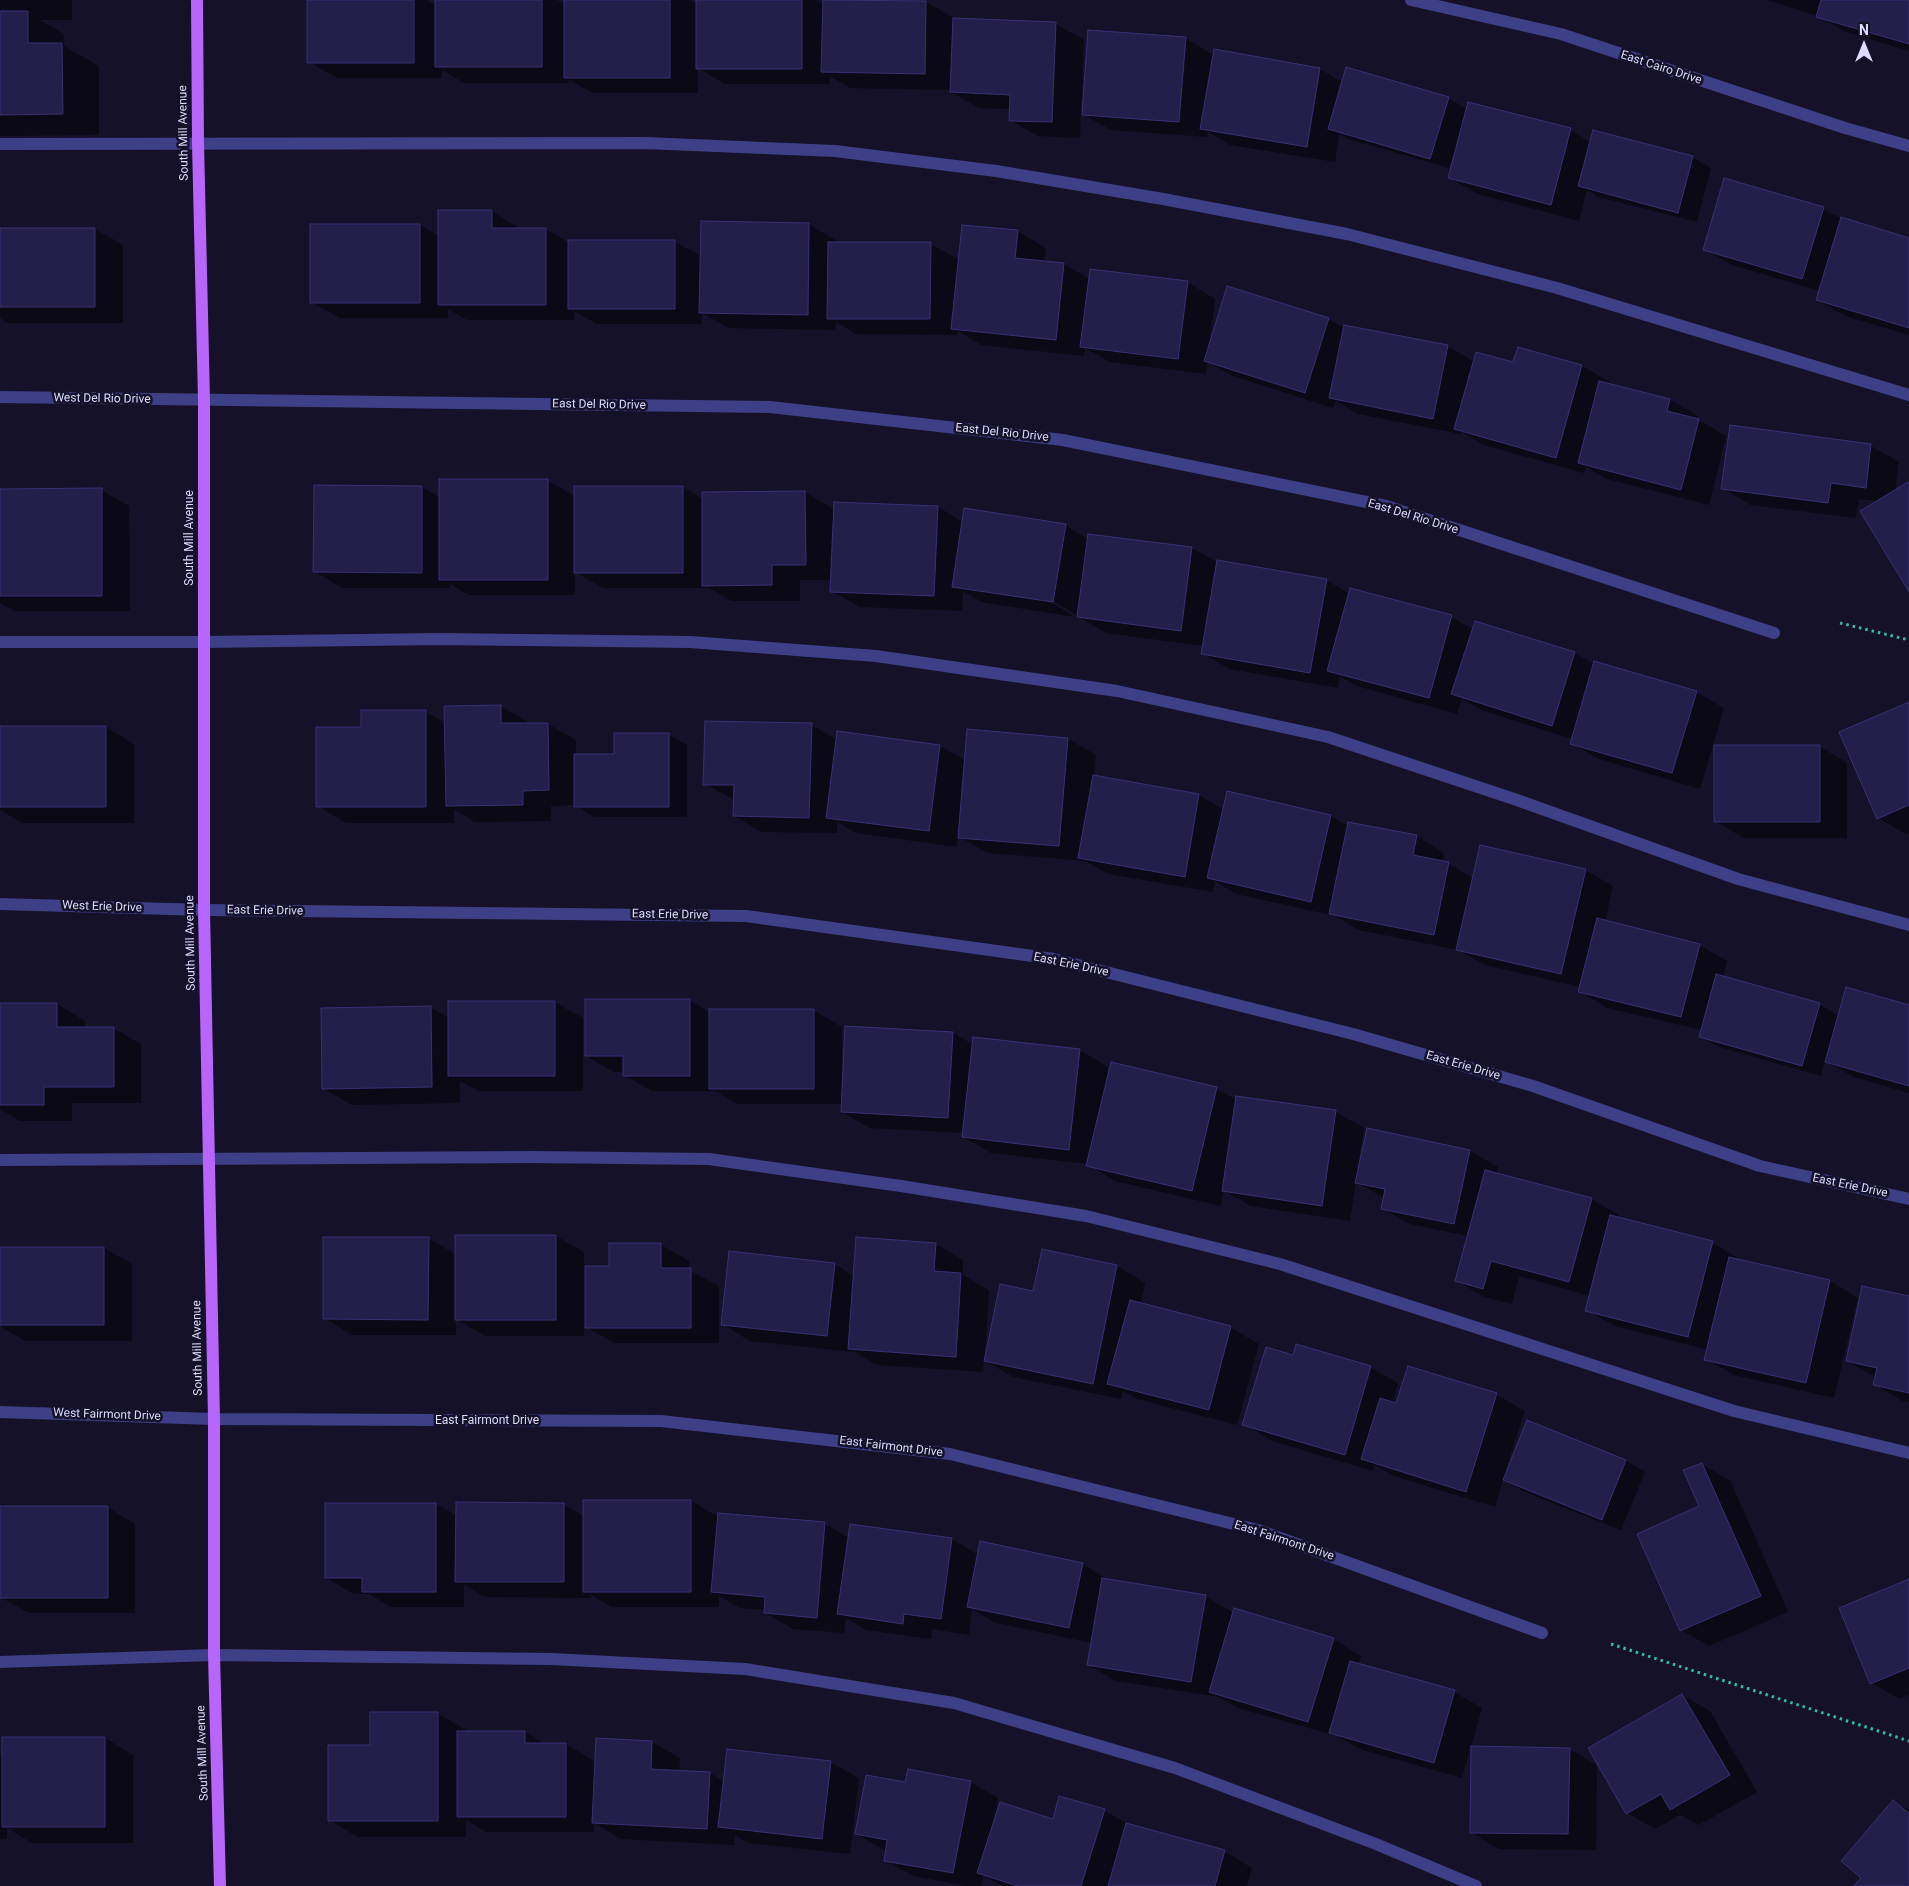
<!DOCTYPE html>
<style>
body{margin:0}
#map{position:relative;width:1909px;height:1886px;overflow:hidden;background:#141129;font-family:Roboto,sans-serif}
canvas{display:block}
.north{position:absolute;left:1839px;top:20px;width:50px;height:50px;-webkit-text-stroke:4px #141129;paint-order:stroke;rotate:0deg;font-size:14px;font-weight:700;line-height:20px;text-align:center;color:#dcdbfe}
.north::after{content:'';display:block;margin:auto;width:18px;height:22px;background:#dcdbfe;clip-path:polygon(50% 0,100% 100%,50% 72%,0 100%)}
</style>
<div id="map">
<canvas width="1909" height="1886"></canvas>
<div class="north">N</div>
</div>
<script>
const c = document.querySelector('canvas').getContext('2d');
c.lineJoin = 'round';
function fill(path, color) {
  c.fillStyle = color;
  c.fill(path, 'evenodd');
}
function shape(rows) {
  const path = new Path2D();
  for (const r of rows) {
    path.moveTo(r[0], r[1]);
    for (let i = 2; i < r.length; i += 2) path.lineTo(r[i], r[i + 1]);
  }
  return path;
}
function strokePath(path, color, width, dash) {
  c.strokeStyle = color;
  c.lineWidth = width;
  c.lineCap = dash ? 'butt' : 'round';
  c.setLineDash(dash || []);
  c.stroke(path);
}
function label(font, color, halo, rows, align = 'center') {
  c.font = font + ' Roboto,sans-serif';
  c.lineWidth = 5;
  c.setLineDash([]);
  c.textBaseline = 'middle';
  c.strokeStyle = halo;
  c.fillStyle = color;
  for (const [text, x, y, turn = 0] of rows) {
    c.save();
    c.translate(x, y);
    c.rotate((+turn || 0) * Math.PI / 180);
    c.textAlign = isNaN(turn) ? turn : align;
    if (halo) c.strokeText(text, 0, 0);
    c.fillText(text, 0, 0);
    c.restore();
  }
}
fill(shape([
 [0,0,72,0,72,20,40,20,64,34,64,46,99,66,99,135,0,136],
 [2,8,10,12,2,12],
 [309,0,427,0,436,5,436,0,557,0,565,4,565,0,689,0,697,4,697,0,816,0,824,5,824,0,926,2,954,18,1056,24,1084,40,1081,112,1083,112,1185,38,1214,55,1320,69,1343,83,1448,98,1467,109,1570,130,1591,142,1692,157,1711,168,1697,222,1598,197,1587,190,1579,221,1478,194,1450,178,1455,159,1452,158,1449,168,1348,139,1339,134,1335,162,1230,145,1208,132,1207,137,1111,130,1081,113,1080,138,1038,136,1010,120,1010,109,979,108,951,92,951,90,850,88,830,76,830,84,725,84,698,68,698,93,593,93,569,80,569,83,464,83,442,70,442,78,337,78,309,62],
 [1766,0,1909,0,1909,51,1846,32,1818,16],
 [1823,209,1842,219,1909,239,1909,335,1845,316,1817,300,1820,291,1732,265,1704,249],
 [439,211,492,211,520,229,546,229,569,243,674,241,702,257,809,224,837,241,837,243,930,244,960,260,1018,232,1046,248,1044,262,1064,264,1090,279,1187,282,1215,299,1210,339,1328,319,1344,328,1447,346,1475,362,1514,364,1519,348,1582,366,1610,382,1609,385,1670,400,1698,416,1697,419,1726,436,1709,505,1607,479,1586,467,1584,473,1484,445,1462,432,1461,434,1358,414,1336,401,1333,408,1233,376,1208,362,1206,374,1110,362,1085,348,1084,356,981,345,958,331,957,335,856,334,836,322,835,330,729,328,702,313,702,324,597,324,574,311,574,320,467,320,448,309,448,318,340,318,311,302,420,225,439,236],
 [0,229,95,229,123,245,123,323,8,323,0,318],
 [1871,446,1899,462,1895,491,1909,484,1909,589,1878,501,1859,499,1856,518,1751,505,1723,488],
 [547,480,575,496,575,487,683,487,703,499,703,493,805,492,835,510,938,507,963,522,1065,525,1088,539,1089,535,1192,548,1218,563,1326,580,1350,594,1451,617,1473,629,1575,653,1594,664,1696,692,1724,708,1700,789,1599,759,1571,743,1572,739,1481,710,1462,699,1457,714,1357,686,1340,677,1338,688,1230,669,1202,653,1203,646,1106,633,1048,598,1047,600,1075,617,981,602,963,591,962,611,860,607,832,591,832,580,800,580,800,601,732,601,709,588,603,588,575,572,575,595,469,595,450,584,450,588,342,588,314,571,422,487,441,498],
 [0,490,101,490,129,506,130,611,14,611,0,603],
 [1909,703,1909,833,1906,834,1878,818],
 [500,706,528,722,529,724,548,724,576,740,576,756,615,756,668,735,687,745,687,817,594,817,575,805,551,806,551,821,475,822,454,809,454,823,346,823,318,806,362,729,426,712,446,723],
 [811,725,838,740,940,746,966,761,1068,739,1096,755,1094,777,1199,795,1224,810,1331,816,1348,826,1416,836,1444,853,1443,862,1449,864,1473,878,1585,870,1613,886,1605,922,1699,945,1727,961,1723,977,1819,1004,1839,1016,1909,1006,1909,1093,1854,1077,1825,1061,1821,1076,1719,1047,1700,1036,1702,1030,1607,1008,1579,991,1580,987,1485,965,1458,950,1359,930,1335,916,1236,894,1215,881,1213,892,1108,874,1085,861,988,853,958,836,957,847,856,833,837,822,837,833,762,832,734,816,735,800,705,784],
 [0,727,106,727,134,744,134,823,22,823,0,810],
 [1819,746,1847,763,1847,838,1744,838,1715,821],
 [689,1000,710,1012,813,1010,842,1027,842,1080,844,1080,846,1028,953,1033,974,1045,974,1039,1080,1050,1108,1067,1107,1076,1109,1076,1112,1064,1217,1089,1237,1100,1336,1112,1364,1128,1358,1167,1470,1151,1498,1167,1496,1174,1591,1199,1619,1215,1618,1219,1712,1243,1740,1259,1740,1261,1830,1281,1858,1298,1834,1398,1734,1375,1706,1359,1708,1350,1615,1326,1586,1310,1590,1296,1519,1276,1512,1304,1484,1297,1456,1280,1468,1236,1410,1224,1382,1208,1384,1198,1356,1182,1350,1221,1251,1206,1224,1191,1221,1206,1115,1181,1088,1164,991,1153,963,1137,963,1133,870,1128,842,1112,842,1104,738,1104,715,1091,652,1091,624,1075,624,1072,614,1072,586,1056],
 [554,1002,583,1018,583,1091,478,1091,460,1081,460,1103,352,1105,324,1089,431,1008,450,1018],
 [0,1004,57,1004,85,1021,85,1028,113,1028,141,1044,141,1103,72,1103,72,1121,20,1121,0,1109],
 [457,1236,556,1236,584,1252,584,1267,611,1267,611,1245,661,1245,689,1261,689,1270,719,1286,719,1343,614,1343,584,1326,584,1336,485,1336,456,1319,456,1335,352,1335,324,1318,429,1239,457,1255],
 [935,1244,963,1260,963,1275,989,1290,985,1356,986,1356,1034,1292,1043,1251,1117,1266,1145,1283,1141,1304,1231,1328,1259,1344,1237,1425,1137,1399,1123,1391,1121,1399,1013,1377,984,1360,983,1372,877,1365,854,1352,750,1341,722,1324,730,1253,835,1264,854,1276],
 [0,1248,104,1248,132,1264,132,1341,25,1341,0,1326],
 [1909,1297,1909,1402,1902,1401,1874,1384,1876,1377,1847,1361],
 [1294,1356,1370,1367,1398,1383,1393,1403,1397,1404,1409,1368,1497,1395,1525,1411,1506,1469,1508,1470,1527,1422,1626,1461,1645,1472,1621,1530,1523,1491,1503,1479,1495,1507,1391,1475,1375,1465,1373,1471,1272,1441,1244,1424],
 [1701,1464,1730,1480,1788,1612,1709,1646,1681,1630,1700,1507],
 [691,1501,719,1517,719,1515,825,1524,849,1538,851,1526,952,1539,978,1555,1082,1564,1111,1581,1205,1596,1234,1613,1333,1639,1361,1656,1358,1665,1454,1692,1482,1708,1462,1778,1359,1749,1337,1736,1238,1708,1219,1697,1116,1681,1088,1665,1092,1643,996,1623,972,1609,969,1635,932,1629,931,1639,866,1630,846,1618,844,1633,793,1629,765,1613,765,1610,740,1608,719,1596,719,1607,612,1607,591,1595,591,1598,485,1597,464,1585,464,1607,391,1607,369,1594,354,1594,326,1578,436,1504,457,1516,563,1504,584,1516],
 [107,1507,135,1524,135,1613,29,1613,0,1597,0,1515],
 [1909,1581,1909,1695,1900,1699,1871,1683],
 [1682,1695,1710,1711,1757,1792,1699,1825,1680,1815,1655,1829,1627,1813],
 [437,1713,466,1730,466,1732,525,1732,545,1744,566,1744,596,1762,652,1742,680,1758,679,1772,710,1773,725,1782,830,1762,859,1778,850,1854,748,1843,735,1835,734,1845,621,1839,594,1823,594,1832,486,1832,466,1820,466,1837,358,1837,330,1821,371,1746],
 [105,1738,133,1755,133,1843,32,1843,7,1828,7,1839,0,1839,0,1753,3,1755],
 [1569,1749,1597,1765,1596,1850,1499,1849,1471,1832],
 [970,1782,998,1798,995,1816,1054,1820,1060,1797,1105,1811,1130,1825,1224,1851,1252,1868,1247,1886,1002,1886,983,1875,981,1886,966,1886,913,1876,885,1860,887,1851,856,1834,906,1783],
 [1893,1801,1909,1810,1909,1886,1855,1886,1862,1878]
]), '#0007');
const building = shape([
 [307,0,414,0,414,63,307,63,307,0],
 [435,0,542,0,542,67,435,67,435,0],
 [564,0,670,0,670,78,564,78,564,0],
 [696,0,802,0,802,69,696,69,696,0],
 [823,0,926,1,925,74,821,72,823,0],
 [1821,0,1909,0,1909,44,1816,17,1821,0],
 [0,11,28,11,28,43,62,43,63,114,0,115,0,11],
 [953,18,1056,22,1052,122,1009,121,1010,95,950,92,953,18],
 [1088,30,1186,37,1179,122,1082,115,1088,30],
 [1214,49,1320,68,1307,147,1200,129,1214,49],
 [1346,67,1449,97,1430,159,1328,129,1346,67],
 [1468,102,1571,128,1551,205,1448,178,1468,102],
 [1593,130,1693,156,1678,213,1578,186,1593,130],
 [1724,178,1824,207,1802,279,1703,250,1724,178],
 [438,210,492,210,492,228,546,228,546,305,438,305,438,210],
 [1841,217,1909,238,1909,328,1816,300,1841,217],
 [701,221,809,223,808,315,699,313,701,221],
 [310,224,420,224,420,303,310,303,310,224],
 [962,225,1018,230,1015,258,1064,263,1056,340,951,329,962,225],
 [0,228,95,228,95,307,0,307,0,228],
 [568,240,675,240,675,309,568,309,568,240],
 [828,242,931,242,930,319,827,319,828,242],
 [1090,269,1188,281,1178,359,1080,347,1090,269],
 [1227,286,1329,318,1305,393,1204,361,1227,286],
 [1344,325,1448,345,1433,419,1329,398,1344,325],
 [1518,347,1582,365,1556,458,1454,429,1476,352,1513,362,1518,347],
 [1599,381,1670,399,1667,411,1699,419,1681,490,1578,463,1599,381],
 [1730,425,1871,444,1866,488,1831,483,1828,503,1721,489,1730,425],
 [439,479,548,479,548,580,439,580,439,479],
 [1908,482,1909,483,1909,592,1860,511,1908,482],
 [314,485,422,486,422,573,313,572,314,485],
 [574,486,683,486,683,573,574,573,574,486],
 [102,488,102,596,0,596,0,489,102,488],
 [805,491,806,565,772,565,772,585,702,586,702,492,805,491],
 [834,502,938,506,934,596,830,592,834,502],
 [964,508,1066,524,1053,602,952,587,964,508],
 [1088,534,1192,547,1181,631,1077,617,1088,534],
 [1217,560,1327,579,1310,673,1201,654,1217,560],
 [1350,588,1452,615,1429,698,1327,671,1350,588],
 [1475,621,1575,652,1552,726,1451,694,1475,621],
 [1594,661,1697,691,1672,773,1570,744,1594,661],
 [1909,702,1909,805,1877,819,1839,732,1909,702],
 [501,705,501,723,548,723,549,790,523,791,523,805,446,806,444,706,501,705],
 [361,710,426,710,426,807,316,807,316,727,361,727,361,710],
 [705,721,812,723,809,818,733,816,734,785,703,785,705,721],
 [0,726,106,726,106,807,0,807,0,726],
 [967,729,1068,738,1059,846,958,838,967,729],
 [837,731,940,745,929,831,826,818,837,731],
 [614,733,669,733,669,807,574,807,574,754,614,754,614,733],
 [1714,745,1820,745,1820,822,1714,822,1714,745],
 [1093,775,1199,794,1185,877,1078,858,1093,775],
 [1227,791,1331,815,1311,902,1207,878,1227,791],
 [1348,822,1417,835,1413,855,1449,862,1434,935,1329,914,1348,822],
 [1480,845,1586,869,1561,974,1456,950,1480,845],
 [1597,918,1700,944,1681,1017,1578,992,1597,918],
 [1716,974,1820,1003,1802,1066,1699,1037,1716,974],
 [1846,987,1909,1005,1909,1086,1825,1062,1846,987],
 [585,999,690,999,690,1076,623,1076,623,1056,585,1056,585,999],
 [448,1001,555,1001,555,1076,448,1076,448,1001],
 [0,1003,57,1003,57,1027,114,1027,114,1087,44,1087,44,1105,0,1105,0,1003],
 [431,1006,432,1087,322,1089,321,1008,431,1006],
 [709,1009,814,1009,814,1089,709,1089,709,1009],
 [845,1026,953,1032,948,1118,841,1112,845,1026],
 [973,1037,1080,1049,1069,1150,962,1137,973,1037],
 [1111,1062,1217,1087,1192,1191,1086,1166,1111,1062],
 [1236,1096,1336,1110,1322,1206,1222,1191,1236,1096],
 [1367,1128,1470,1150,1454,1224,1381,1209,1385,1189,1355,1183,1367,1128],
 [1485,1170,1592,1198,1569,1282,1491,1261,1483,1289,1455,1281,1485,1170],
 [1610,1215,1713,1241,1688,1337,1585,1311,1610,1215],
 [455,1235,556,1235,556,1320,455,1320,455,1235],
 [323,1237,429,1237,428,1320,323,1319,323,1237],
 [856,1237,936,1243,934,1271,961,1273,956,1357,848,1349,856,1237],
 [609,1243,661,1243,661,1268,691,1268,691,1328,585,1328,585,1266,609,1266,609,1243],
 [0,1247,104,1247,104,1325,0,1325,0,1247],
 [1042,1249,1117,1265,1093,1384,984,1361,1000,1284,1033,1291,1042,1249],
 [729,1251,835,1263,827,1336,721,1325,729,1251],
 [1729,1257,1830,1280,1806,1383,1704,1360,1729,1257],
 [1862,1286,1909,1296,1909,1393,1873,1385,1877,1368,1846,1361,1862,1286],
 [1130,1300,1231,1326,1209,1410,1107,1384,1130,1300],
 [1296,1344,1371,1366,1345,1455,1242,1425,1266,1347,1293,1355,1296,1344],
 [1408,1366,1497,1393,1466,1492,1361,1459,1380,1398,1396,1403,1408,1366],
 [1527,1420,1626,1460,1602,1520,1503,1480,1527,1420],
 [1702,1463,1761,1596,1680,1631,1637,1534,1699,1506,1683,1470,1702,1463],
 [583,1500,691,1500,691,1592,583,1592,583,1500],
 [456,1502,564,1503,564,1582,455,1582,456,1502],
 [325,1503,436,1503,436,1592,362,1592,362,1578,325,1578,325,1503],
 [0,1506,108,1506,108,1598,0,1598,0,1506],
 [718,1513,825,1522,817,1618,764,1613,765,1597,711,1592,718,1513],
 [850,1524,952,1538,941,1619,904,1614,903,1624,837,1614,850,1524],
 [980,1541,1083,1563,1069,1628,967,1607,980,1541],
 [1102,1578,1206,1595,1191,1682,1087,1665,1102,1578],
 [1909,1579,1909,1668,1870,1684,1839,1608,1909,1579],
 [1234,1608,1334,1638,1308,1722,1209,1692,1234,1608],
 [1350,1661,1455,1690,1434,1763,1329,1733,1350,1661],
 [1682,1694,1730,1775,1670,1810,1661,1794,1626,1814,1588,1748,1682,1694],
 [370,1712,438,1712,438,1821,328,1821,328,1745,370,1745,370,1712],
 [457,1731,525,1731,525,1743,566,1743,566,1817,457,1817,457,1731],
 [2,1737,105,1737,105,1827,2,1827,2,1737],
 [596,1738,652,1741,651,1769,710,1772,707,1829,592,1823,596,1738],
 [1471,1746,1570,1748,1568,1834,1470,1833,1471,1746],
 [727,1749,831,1761,822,1839,718,1827,727,1749],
 [908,1769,971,1781,953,1873,884,1861,887,1840,855,1834,866,1775,905,1782,908,1769],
 [1059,1796,1105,1809,1081,1886,1018,1886,977,1873,1000,1802,1053,1819,1059,1796],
 [1893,1800,1909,1813,1909,1886,1854,1886,1861,1878,1841,1861,1893,1800],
 [1126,1823,1225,1850,1215,1886,1108,1886,1126,1823]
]);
fill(building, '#241e4a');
strokePath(building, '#393175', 1);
strokePath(shape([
 [1840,623,1909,640],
 [1611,1644,1909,1741]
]), '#34b9a7', 3, [2.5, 4]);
strokePath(shape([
 [1411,0,1561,34,1845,128,1909,146],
 [0,144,645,143,835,151,996,171,1163,199,1347,234,1557,288,1909,395],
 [0,397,770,407,1063,440,1386,506,1774,633],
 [0,642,204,642,439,639,690,642,876,656,1117,691,1328,737,1517,800,1738,879,1909,925],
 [0,904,204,910,746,916,1054,959,1353,1034,1533,1086,1760,1166,1909,1199],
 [0,1160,531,1157,709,1159,901,1186,1086,1216,1280,1264,1734,1411,1909,1453],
 [0,1412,214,1419,661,1421,950,1454,1258,1530,1542,1633],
 [0,1662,214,1655,551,1659,745,1669,954,1703,1175,1768,1376,1844,1476,1886]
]), '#3e4087', 12);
strokePath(shape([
 [197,0,198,143,204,400,204,910,214,1419,214,1655,220,1886]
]), '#b865fb', 12);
label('12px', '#dcdbfe', '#141129', [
 ["East Cairo Drive",1661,68,18],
 ["South Mill Avenue",184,133,-91],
 ["West Del Rio Drive",102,399,1],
 ["East Del Rio Drive",599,405,1],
 ["East Del Rio Drive",1002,433,6],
 ["East Del Rio Drive",1413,517,17],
 ["South Mill Avenue",190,538,-90],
 ["West Erie Drive",102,907,2],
 ["East Erie Drive",265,911,1],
 ["East Erie Drive",670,915,1],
 ["South Mill Avenue",191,943,-91],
 ["East Erie Drive",1071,965,12],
 ["East Erie Drive",1463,1066,16],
 ["East Erie Drive",1850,1186,12],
 ["South Mill Avenue",198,1348,-91],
 ["West Fairmont Drive",107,1415,2],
 ["East Fairmont Drive",487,1421],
 ["East Fairmont Drive",891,1447,7],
 ["East Fairmont Drive",1284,1541,18],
 ["South Mill Avenue",203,1753,-92]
]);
</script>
